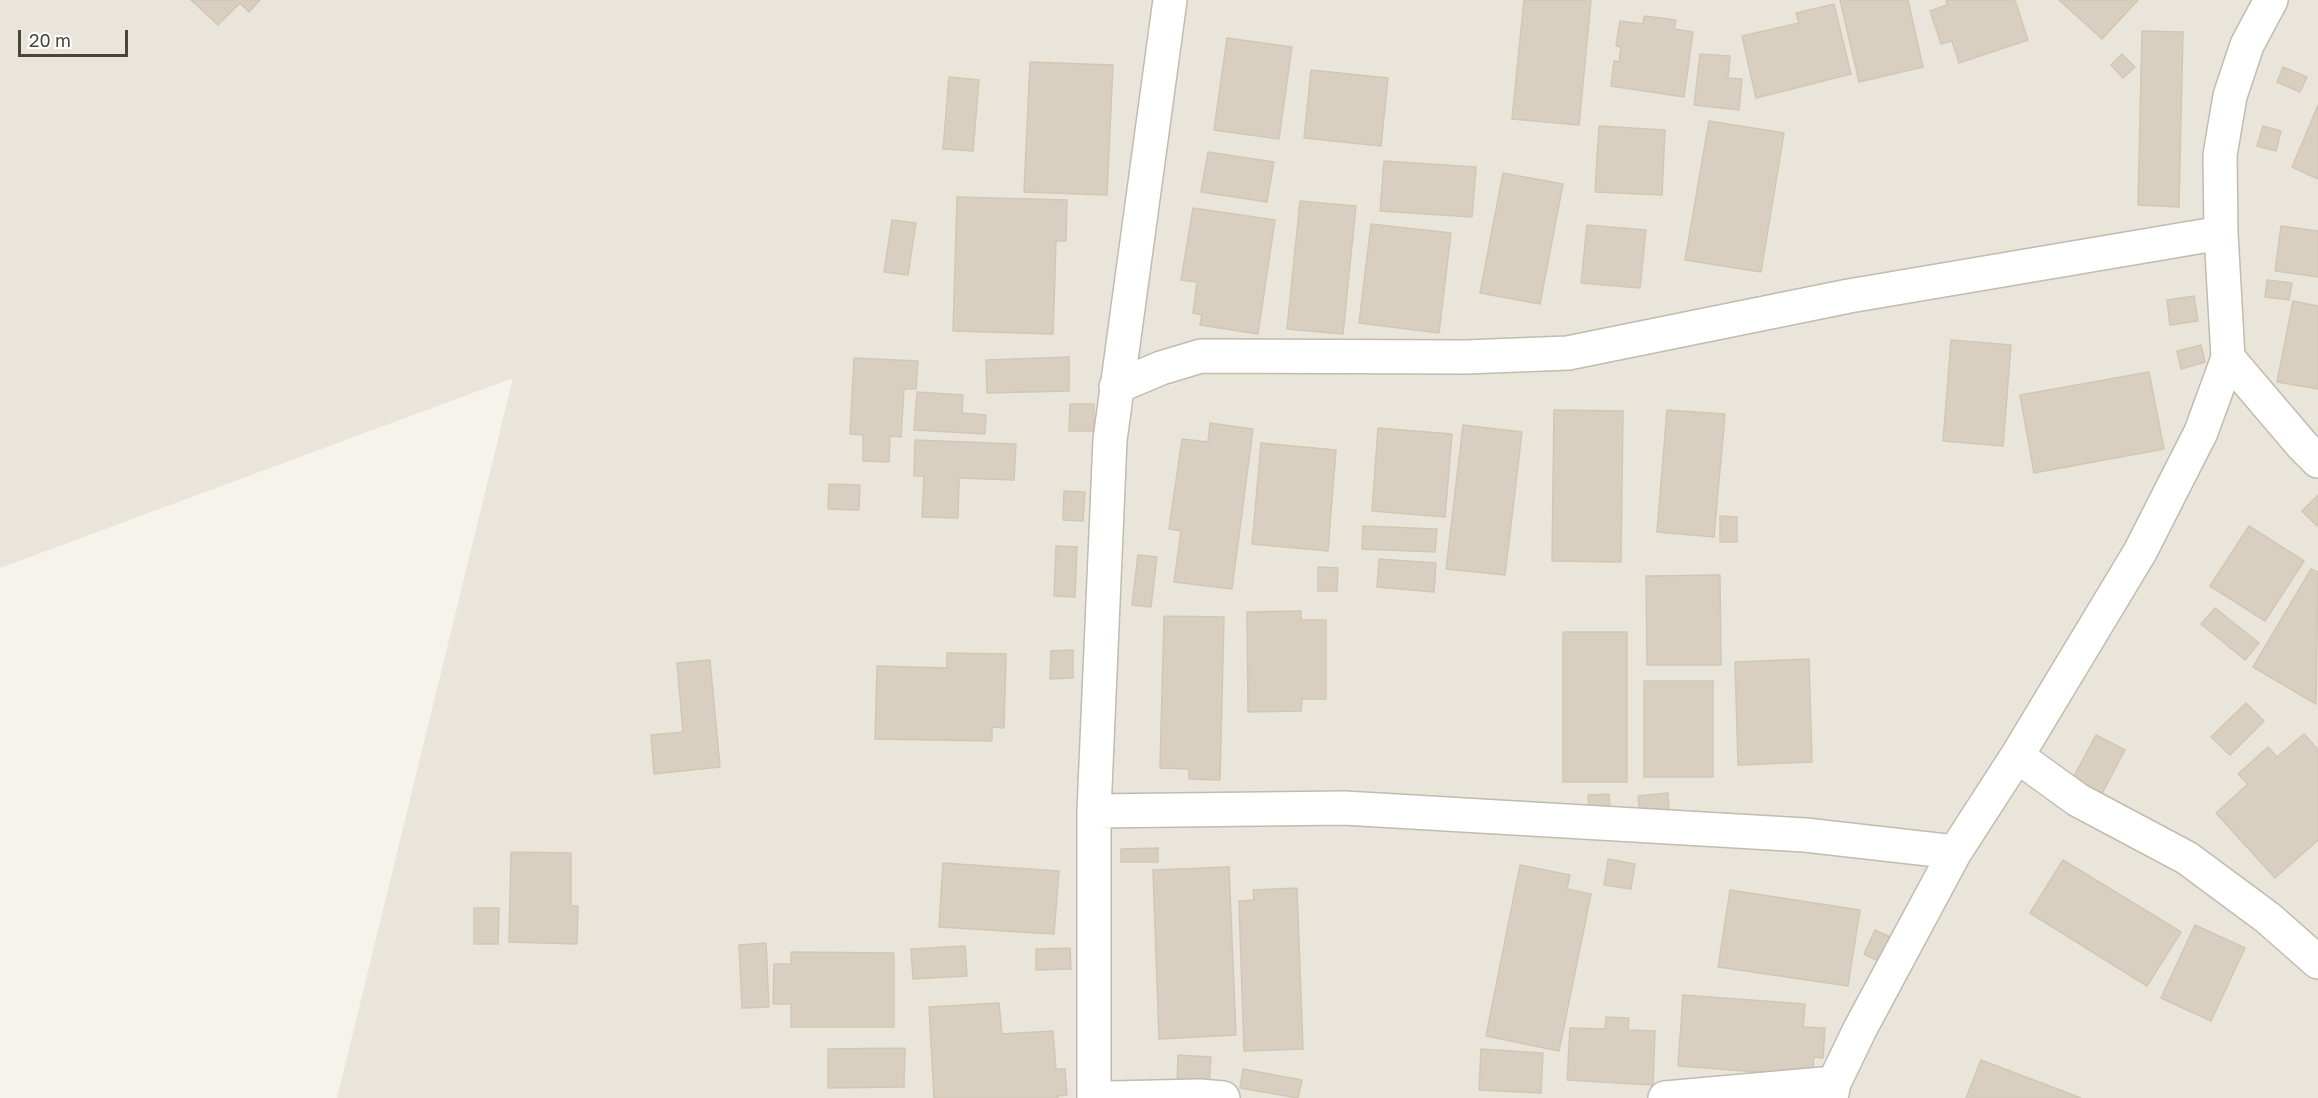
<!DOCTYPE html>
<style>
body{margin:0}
#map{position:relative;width:2318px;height:1098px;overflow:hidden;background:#f6f3ec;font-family:"Golos Text",sans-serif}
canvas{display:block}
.scale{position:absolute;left:18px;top:30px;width:110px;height:27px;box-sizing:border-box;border:3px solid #4b4439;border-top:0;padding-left:8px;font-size:18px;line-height:21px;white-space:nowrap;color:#4b4439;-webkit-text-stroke:4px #fff;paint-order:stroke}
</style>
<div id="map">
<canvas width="2318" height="1098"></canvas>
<div class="scale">20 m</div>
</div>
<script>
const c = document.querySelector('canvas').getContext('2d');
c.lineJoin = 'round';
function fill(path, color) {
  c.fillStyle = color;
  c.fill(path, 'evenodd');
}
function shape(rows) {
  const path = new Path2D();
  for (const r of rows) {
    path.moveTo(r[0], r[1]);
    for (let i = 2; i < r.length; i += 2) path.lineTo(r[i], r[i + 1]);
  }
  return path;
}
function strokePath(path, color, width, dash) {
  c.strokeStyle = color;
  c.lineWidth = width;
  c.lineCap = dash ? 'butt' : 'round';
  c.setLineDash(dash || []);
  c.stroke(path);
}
fill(shape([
 [0,0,2318,0,2318,1098,337,1098,513,378,0,568]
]), '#eae5da');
const building = shape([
 [191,0,260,0,249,12,240,3,218,25,191,0],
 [1524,0,1591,0,1579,125,1512,119,1524,0],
 [1840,0,1908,0,1923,67,1859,82,1840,0],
 [1946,0,2015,0,2028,40,1959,63,1952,41,1941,44,1930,11,1947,5,1946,0],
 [2059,0,2138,0,2102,39,2059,0],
 [1834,4,1851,74,1756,98,1742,36,1799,23,1796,13,1834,4],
 [1644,16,1676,20,1674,29,1693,32,1684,97,1611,86,1614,61,1619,62,1621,47,1616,46,1620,21,1643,24,1644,16],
 [2142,31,2183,32,2179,207,2138,205,2142,31],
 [1227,38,1292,47,1279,139,1214,130,1227,38],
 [1700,54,1730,56,1728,78,1742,79,1739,110,1694,105,1700,54],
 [2122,54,2135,67,2123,78,2111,65,2122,54],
 [1030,62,1113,65,1107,195,1024,192,1030,62],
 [2283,67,2307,77,2300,92,2277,82,2283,67],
 [1311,70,1388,78,1381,146,1304,138,1311,70],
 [949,77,979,80,973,151,943,149,949,77],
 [2318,105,2318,179,2292,167,2318,105],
 [1709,121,1784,133,1761,272,1685,260,1709,121],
 [1599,126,1665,130,1662,195,1595,192,1599,126],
 [2263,126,2281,131,2276,151,2257,146,2263,126],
 [1208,152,1274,162,1267,202,1201,192,1208,152],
 [1384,161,1476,167,1472,217,1380,211,1384,161],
 [1503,173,1563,184,1540,304,1480,293,1503,173],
 [957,197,1067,200,1066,241,1056,241,1053,334,953,331,957,197],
 [1300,201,1356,206,1343,334,1287,329,1300,201],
 [1193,208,1275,220,1258,334,1200,325,1202,315,1193,313,1197,282,1181,280,1193,208],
 [892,220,916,223,908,275,884,272,892,220],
 [1371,224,1451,233,1439,333,1359,323,1371,224],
 [1587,225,1646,230,1640,288,1581,283,1587,225],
 [2281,226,2318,231,2318,277,2275,271,2281,226],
 [2267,280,2292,283,2289,300,2265,297,2267,280],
 [2194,296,2198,321,2170,325,2167,300,2194,296],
 [2293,301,2318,306,2318,389,2277,382,2293,301],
 [1951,340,2011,345,2003,446,1943,441,1951,340],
 [2201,345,2205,362,2181,369,2177,351,2201,345],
 [1069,357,1069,391,987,393,986,360,1069,357],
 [854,358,918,361,916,389,904,389,901,437,890,436,889,462,863,461,863,435,850,434,854,358],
 [2149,372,2164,449,2034,473,2020,395,2149,372],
 [917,392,963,395,962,413,986,415,985,434,914,430,917,392],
 [1070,404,1094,404,1094,431,1069,431,1070,404],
 [1554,410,1623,411,1621,562,1552,561,1554,410],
 [1667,410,1725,414,1714,537,1657,532,1667,410],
 [1210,423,1253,429,1232,589,1174,582,1181,531,1169,529,1182,439,1208,442,1210,423],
 [1463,425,1522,432,1505,575,1446,569,1463,425],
 [1378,428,1452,434,1445,517,1372,511,1378,428],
 [915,440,1016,444,1014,480,959,478,958,518,922,517,924,476,914,476,915,440],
 [1261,443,1336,450,1328,551,1252,544,1261,443],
 [829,484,860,485,859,510,828,509,829,484],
 [1064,491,1085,492,1083,521,1063,520,1064,491],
 [2318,495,2318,524,2317,526,2302,511,2318,495],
 [1720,516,1737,517,1737,542,1720,542,1720,516],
 [1363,526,1437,529,1435,552,1362,549,1363,526],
 [2249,526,2304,561,2265,621,2210,586,2249,526],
 [1056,546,1077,547,1075,597,1054,596,1056,546],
 [1138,555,1157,557,1151,607,1132,605,1138,555],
 [1379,559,1436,563,1434,592,1377,587,1379,559],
 [1318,567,1338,568,1337,591,1318,591,1318,567],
 [2311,569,2318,572,2316,704,2253,667,2311,569],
 [1720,575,1721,665,1647,665,1646,576,1720,575],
 [2215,608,2259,643,2245,660,2201,624,2215,608],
 [1301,611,1301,620,1326,620,1326,699,1302,699,1301,711,1248,712,1247,612,1301,611],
 [1164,616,1224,617,1220,780,1189,779,1189,769,1160,768,1164,616],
 [1563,632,1627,632,1627,782,1563,782,1563,632],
 [1073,650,1073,678,1050,679,1051,651,1073,650],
 [947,653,1006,654,1004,728,992,727,992,741,875,739,877,666,947,668,947,653],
 [1809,659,1812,762,1738,765,1735,662,1809,659],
 [710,660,720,767,654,774,651,735,683,732,677,663,710,660],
 [1644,681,1713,681,1713,777,1644,777,1644,681],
 [2246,703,2264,721,2230,755,2211,737,2246,703],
 [2304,734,2318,750,2318,840,2275,878,2216,813,2248,784,2238,774,2268,747,2277,757,2304,734],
 [2096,735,2125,750,2098,801,2069,785,2096,735],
 [1668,793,1669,812,1640,815,1638,796,1668,793],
 [1609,794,1610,812,1589,813,1588,795,1609,794],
 [1158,848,1158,862,1121,862,1121,849,1158,848],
 [511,852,571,853,571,906,578,906,577,944,509,942,511,852],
 [1608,859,1635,864,1631,889,1604,885,1608,859],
 [2063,860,2181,932,2147,986,2030,913,2063,860],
 [943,863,1059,871,1054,934,939,927,943,863],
 [1520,865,1570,875,1567,889,1591,894,1559,1051,1486,1036,1520,865],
 [1229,867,1236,1035,1159,1039,1153,870,1229,867],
 [1297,888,1303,1049,1244,1051,1239,901,1254,900,1253,890,1297,888],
 [1730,890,1860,910,1848,986,1718,967,1730,890],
 [474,908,499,908,498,944,474,944,474,908],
 [2195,925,2245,948,2211,1021,2161,998,2195,925],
 [1875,930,1902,942,1891,967,1864,954,1875,930],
 [766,943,769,1007,742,1008,739,945,766,943],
 [965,946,967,976,913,979,911,949,965,946],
 [1070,948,1071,969,1036,970,1036,949,1070,948],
 [791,952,894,953,894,1027,791,1027,791,1004,773,1004,774,964,791,964,791,952],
 [1683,995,1805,1004,1803,1027,1825,1028,1823,1058,1814,1057,1812,1076,1678,1066,1683,995],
 [999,1003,1002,1034,1053,1031,1056,1069,1065,1069,1067,1095,1057,1096,1058,1098,934,1098,929,1007,999,1003],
 [1606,1017,1629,1018,1628,1030,1655,1031,1653,1085,1567,1080,1570,1028,1605,1029,1606,1017],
 [905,1048,904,1087,828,1088,828,1049,905,1048],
 [1481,1049,1543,1053,1541,1093,1479,1090,1481,1049],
 [1178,1055,1211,1057,1209,1085,1177,1083,1178,1055],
 [1981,1060,2081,1098,1966,1098,1981,1060],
 [1243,1069,1302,1080,1298,1098,1240,1088,1243,1069]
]);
fill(building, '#d8cfc1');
strokePath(building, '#d3c7b4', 1.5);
const street = shape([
 [2228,358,2302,445,2318,461],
 [1116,387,1161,368,1201,356,1466,357,1568,353,1849,296,2221,233],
 [2017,756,2078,800,2187,858,2268,918,2318,962],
 [1094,811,1344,808,1805,835,1955,852],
 [1094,1098,1094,811,1110,440,1170,0],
 [1111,1098,1200,1096,1223,1098],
 [1665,1098,1834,1083],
 [1831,1098,1834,1083,1860,1029,1955,852,2017,756,2140,552,2201,432,2228,358,2221,233,2220,155,2230,96,2247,45,2271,0]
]);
strokePath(street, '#c2bbae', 36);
strokePath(street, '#fff', 33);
</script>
